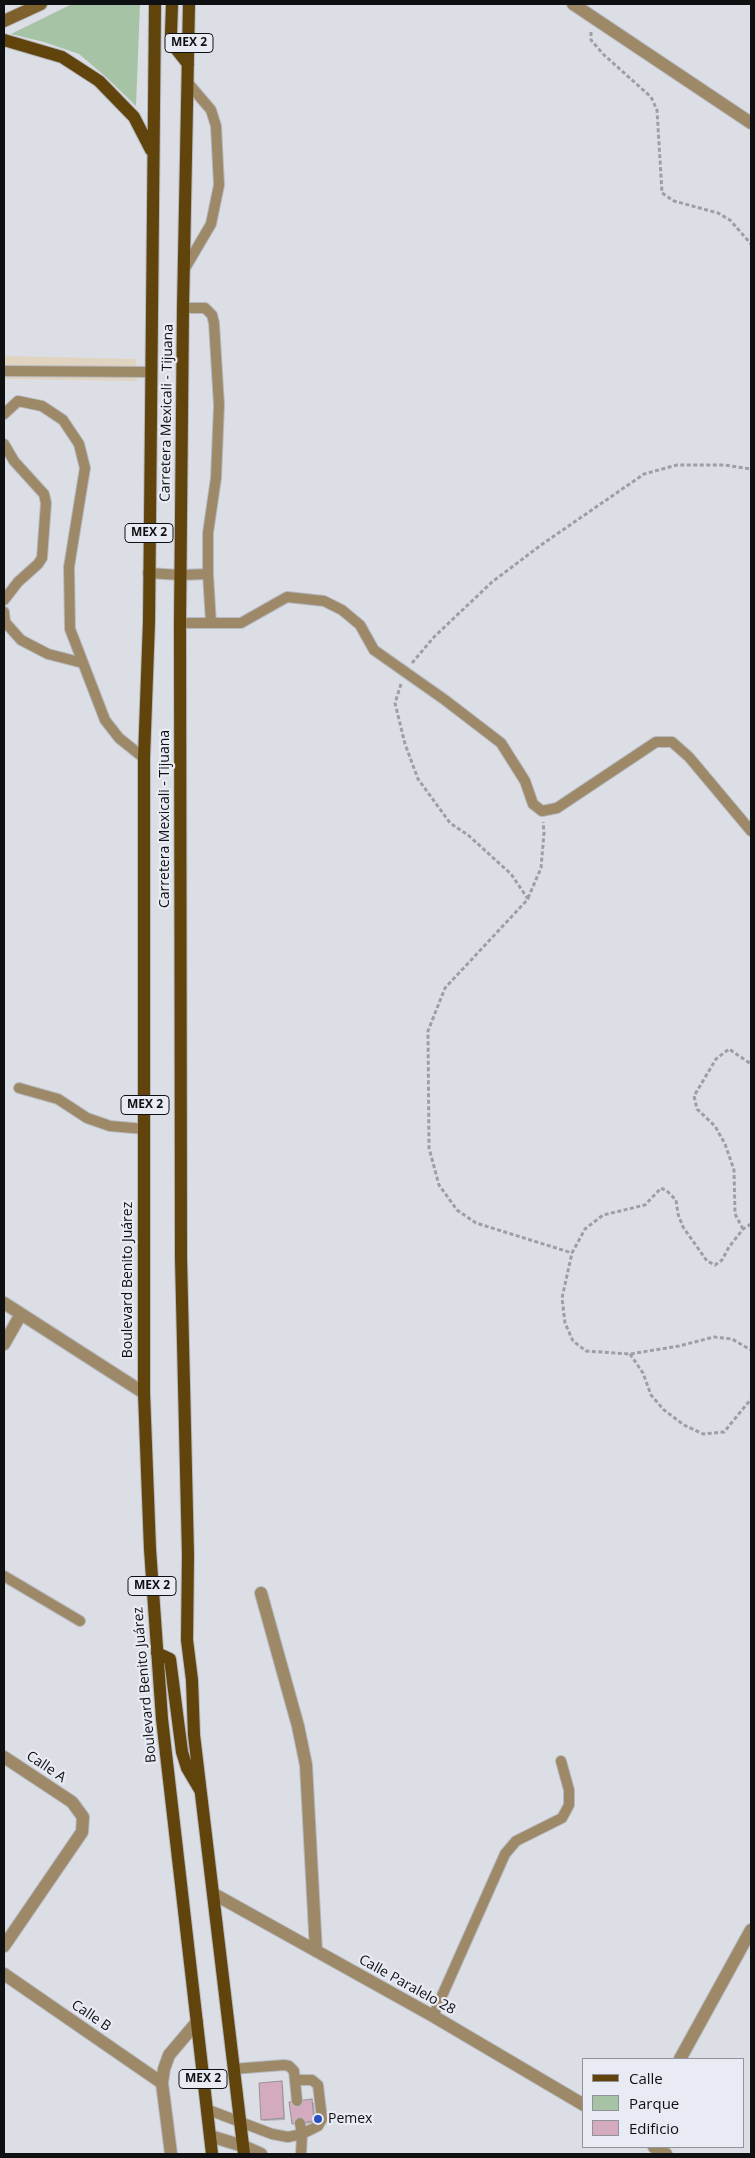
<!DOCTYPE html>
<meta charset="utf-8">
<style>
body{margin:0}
#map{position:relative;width:755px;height:2158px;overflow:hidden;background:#dcdee6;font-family:"Open Sans",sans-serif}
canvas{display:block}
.frame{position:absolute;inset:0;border:5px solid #0f1012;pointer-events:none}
.legend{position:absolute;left:582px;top:2058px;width:162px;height:90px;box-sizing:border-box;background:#e9ebf4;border:1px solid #92939a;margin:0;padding:6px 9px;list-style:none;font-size:15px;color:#0f1012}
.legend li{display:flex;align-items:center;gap:10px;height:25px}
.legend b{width:25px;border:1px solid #92939a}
</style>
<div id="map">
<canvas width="755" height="2158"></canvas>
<div class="frame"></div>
<ul class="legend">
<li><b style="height:6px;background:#60440c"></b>Calle</li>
<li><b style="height:14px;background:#a7c3a5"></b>Parque</li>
<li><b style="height:14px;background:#d4aabe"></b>Edificio</li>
</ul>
</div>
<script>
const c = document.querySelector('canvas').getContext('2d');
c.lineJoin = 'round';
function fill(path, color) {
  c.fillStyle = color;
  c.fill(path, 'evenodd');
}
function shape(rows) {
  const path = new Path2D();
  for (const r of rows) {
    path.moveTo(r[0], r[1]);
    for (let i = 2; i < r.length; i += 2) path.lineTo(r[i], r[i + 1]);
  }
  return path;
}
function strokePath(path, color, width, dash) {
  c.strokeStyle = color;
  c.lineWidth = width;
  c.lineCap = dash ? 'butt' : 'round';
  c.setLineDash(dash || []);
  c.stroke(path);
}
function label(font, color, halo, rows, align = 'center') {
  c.font = font + ' "Open Sans",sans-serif';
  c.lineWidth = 4.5;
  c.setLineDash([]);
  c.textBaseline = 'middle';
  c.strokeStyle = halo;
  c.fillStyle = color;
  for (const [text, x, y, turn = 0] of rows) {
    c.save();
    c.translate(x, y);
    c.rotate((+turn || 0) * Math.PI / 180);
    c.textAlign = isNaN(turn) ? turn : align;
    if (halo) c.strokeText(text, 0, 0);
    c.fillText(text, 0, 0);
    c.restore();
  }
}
fill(shape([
 [4,356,136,359,137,381,4,379]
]), '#e0d3bf');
fill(shape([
 [72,4,140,4,136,106,106,77,79,54,44,42,11,34]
]), '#a7c3a5');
fill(shape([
 [281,2083,283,2085,285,2120,264,2121,262,2119],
 [311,2101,314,2103,316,2123,295,2125,293,2123]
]), '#0003');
const building = shape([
 [282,2081,284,2118,261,2120,259,2083,282,2081],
 [312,2099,314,2121,292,2124,289,2102,312,2099]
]);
fill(building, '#d4aabe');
strokePath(building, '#999195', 1);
const service = shape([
 [184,270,211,224,219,185,216,126,211,110,188,83],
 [183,308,205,308,212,315,214,323,219,405,216,478,208,533,208,574],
 [4,371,150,372],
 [4,414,18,401,42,406,63,420,79,444,85,468,69,567,70,629,105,720,119,738,144,758],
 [4,444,14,461,44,494,46,503,42,558,38,564,18,582,4,600],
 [148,573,180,575,208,574,211,623],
 [4,612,5,622,21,640,48,654,83,663],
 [180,623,241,623,287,597,324,601,342,610,360,625,374,650,445,700,501,743,525,781,533,804,542,811,557,808,656,742,672,742,689,757,751,831],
 [19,1088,58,1099,87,1118,110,1126,145,1129],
 [4,1576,80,1621],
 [433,2016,505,1854,516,1841,562,1818,569,1805,569,1790,561,1761],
 [233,2069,284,2065,289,2066,294,2071,297,2101],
 [295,2080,312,2080,318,2085,322,2119,318,2126,302,2134,301,2154],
 [206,2109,272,2134,288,2137,302,2134,300,2123]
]);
const minor = shape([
 [573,4,751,123],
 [4,1303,144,1393],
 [4,1344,21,1314],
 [261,1593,298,1726,306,1765,316,1951],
 [4,1757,72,1802,83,1817,82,1832,4,1946],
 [214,1894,433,2016,584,2105],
 [4,1974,162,2083],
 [680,2059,751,1930],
 [210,2136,243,2146,261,2154],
 [654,2147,666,2154],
 [171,2154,162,2083,164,2069,169,2055,197,2022]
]);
const secondary = shape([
 [4,21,41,4]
]);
const primary = shape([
 [155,4,149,622,144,758,144,1393,150,1549,162,1719,212,2154],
 [172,4,171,34,177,50,188,64],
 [189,4,183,308,180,623,181,1258,188,1555,187,1640,192,1680,194,1735,244,2154],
 [4,40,62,57,99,81,134,117,151,150],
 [157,1653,170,1659,182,1752,187,1768,200,1790]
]);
strokePath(service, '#b7b9c0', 12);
strokePath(minor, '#b7b9c0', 14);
strokePath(secondary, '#b7b9c0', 14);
strokePath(primary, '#b7b9c0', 14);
strokePath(shape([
 [591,32,591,40,603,54,651,97,657,110,662,193,674,201,718,213,730,220,751,244],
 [412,663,434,637,492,582,541,545,644,474,677,465,724,465,751,469],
 [401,684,395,703,405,744,418,779,450,823,468,835,511,874,528,899,445,988,428,1031,429,1148,439,1185,457,1210,476,1223,572,1253],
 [528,898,541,868,544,833,543,822],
 [751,1224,743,1229,729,1247,722,1260,715,1265,707,1261,683,1227,678,1214,676,1200,667,1191,661,1188,645,1205,603,1215,585,1229,572,1253,562,1298,565,1323,573,1341,586,1351,630,1354,679,1346,714,1337,732,1339,751,1350],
 [743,1229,735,1214,734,1170,725,1144,715,1126,697,1109,694,1096,716,1059,729,1049,751,1064],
 [630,1354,643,1373,651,1395,664,1410,684,1425,703,1434,724,1432,751,1399]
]), '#9d9fa5', 3, [4, 2.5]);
strokePath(service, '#9d8968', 10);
strokePath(minor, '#9d8968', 12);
strokePath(secondary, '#7d602c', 12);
strokePath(primary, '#60440c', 12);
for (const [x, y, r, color] of [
 [318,2119,5,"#2a51c0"]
]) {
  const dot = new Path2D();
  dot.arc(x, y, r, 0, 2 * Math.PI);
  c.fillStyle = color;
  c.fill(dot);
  strokePath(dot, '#e9ebf4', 2);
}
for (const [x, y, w] of [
 [189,43,48],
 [149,533,48],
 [145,1105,48],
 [152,1586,48],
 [203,2079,48]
]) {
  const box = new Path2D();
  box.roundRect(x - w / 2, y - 9.5, w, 19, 4);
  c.fillStyle = '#e9ebf4';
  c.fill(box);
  strokePath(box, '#0f1012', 1);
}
label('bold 12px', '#0f1012', null, [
 ["MEX 2",189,43],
 ["MEX 2",149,533],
 ["MEX 2",145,1105],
 ["MEX 2",152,1586],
 ["MEX 2",203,2079]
]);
label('14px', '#0f1012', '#e9ebf4', [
 ["Carretera Mexicali - Tijuana",167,413,-89],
 ["Carretera Mexicali - Tijuana",165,819,-90],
 ["Boulevard Benito Juárez",128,1280,-90],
 ["Boulevard Benito Juárez",145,1685,-95],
 ["Calle A",46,1767,34],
 ["Calle Paralelo 28",407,1985,29],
 ["Calle B",91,2016,34]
]);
label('14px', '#0f1012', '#e9ebf4', [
 ["Pemex",328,2119]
], 'left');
</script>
